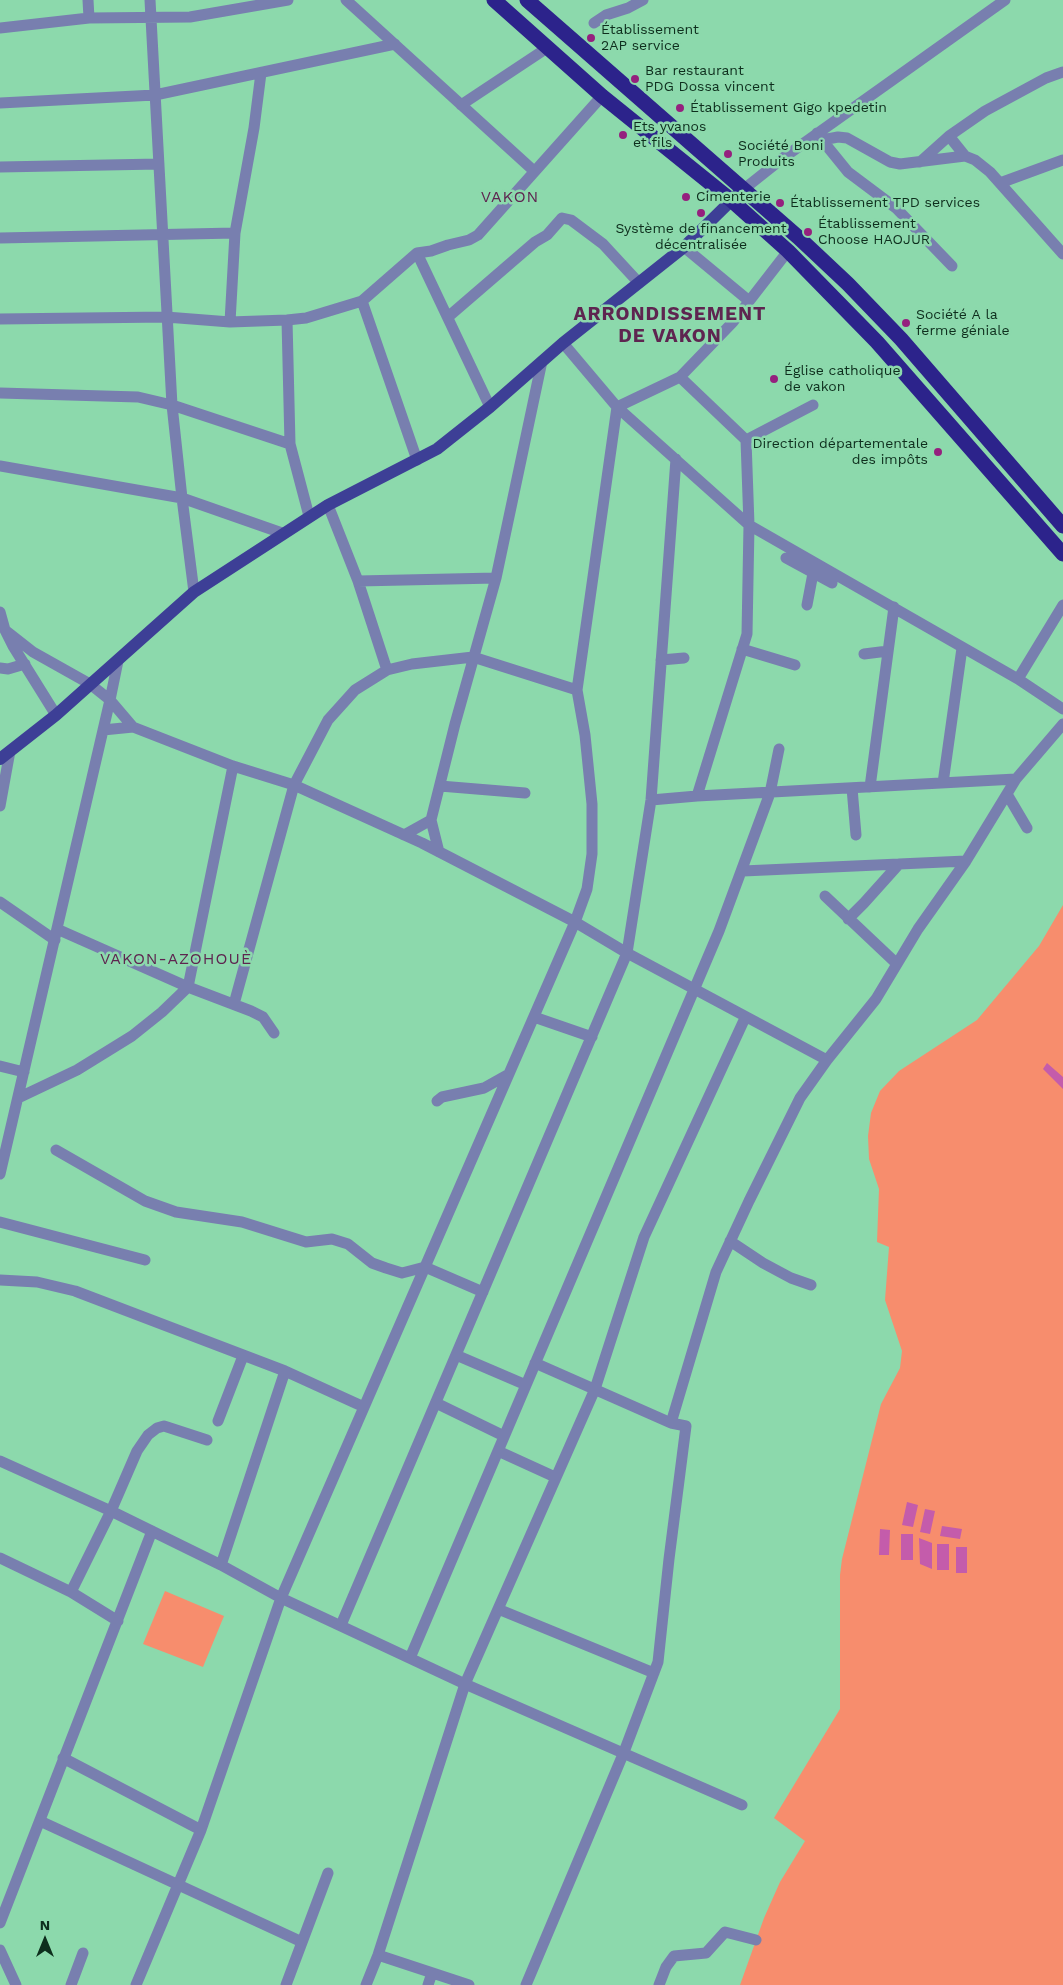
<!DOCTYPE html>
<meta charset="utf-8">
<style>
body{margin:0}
#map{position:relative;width:1063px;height:1985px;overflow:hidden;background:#8cd9ac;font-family:"Work Sans",sans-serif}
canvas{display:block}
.north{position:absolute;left:20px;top:1915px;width:50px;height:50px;-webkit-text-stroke:4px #8cd9ac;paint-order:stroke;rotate:0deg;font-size:14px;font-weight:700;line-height:20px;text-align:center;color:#0e2e1d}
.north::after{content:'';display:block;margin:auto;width:18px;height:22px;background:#0e2e1d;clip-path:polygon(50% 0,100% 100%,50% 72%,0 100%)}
</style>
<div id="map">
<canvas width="1063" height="1985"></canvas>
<div class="north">N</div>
</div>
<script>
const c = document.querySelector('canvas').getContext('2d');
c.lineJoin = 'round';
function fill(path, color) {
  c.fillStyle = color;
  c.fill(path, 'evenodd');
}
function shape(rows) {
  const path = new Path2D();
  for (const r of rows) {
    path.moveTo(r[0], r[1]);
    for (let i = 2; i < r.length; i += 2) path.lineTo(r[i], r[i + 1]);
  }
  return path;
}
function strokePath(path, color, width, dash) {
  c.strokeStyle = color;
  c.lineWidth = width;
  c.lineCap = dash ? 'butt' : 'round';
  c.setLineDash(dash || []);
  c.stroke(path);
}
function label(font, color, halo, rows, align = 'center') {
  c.font = font + ' "Work Sans",sans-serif';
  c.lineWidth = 5;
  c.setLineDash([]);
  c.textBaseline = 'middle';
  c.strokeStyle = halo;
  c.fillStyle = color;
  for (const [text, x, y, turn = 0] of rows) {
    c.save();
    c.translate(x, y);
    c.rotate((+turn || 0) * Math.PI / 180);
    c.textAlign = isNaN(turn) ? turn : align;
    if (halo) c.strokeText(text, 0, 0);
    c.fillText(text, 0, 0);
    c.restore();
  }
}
fill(shape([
 [1063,905,1063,1985,740,1985,764,1918,780,1882,805,1841,774,1818,840,1709,840,1575,842,1559,881,1404,900,1368,902,1351,885,1300,889,1247,877,1242,879,1189,869,1159,868,1136,871,1113,880,1091,899,1071,977,1020,1039,946],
 [165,1591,224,1616,203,1667,143,1644]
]), '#f78d6d');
fill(shape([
 [1047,1063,1063,1077,1063,1089,1043,1069],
 [907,1502,918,1505,913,1527,902,1525],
 [925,1509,935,1511,930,1534,920,1532],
 [942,1526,962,1529,960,1539,940,1536],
 [880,1529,890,1530,889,1555,879,1555],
 [901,1534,913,1534,913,1560,901,1560],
 [919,1538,932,1543,932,1569,920,1564],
 [937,1544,949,1544,949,1570,937,1570],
 [956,1547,967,1547,967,1573,956,1573]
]), '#c45cab');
strokePath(shape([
 [88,0,89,18],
 [150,0,172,405,182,498,194,592],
 [346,0,534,171],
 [594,23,606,15,628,8,643,0],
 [0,28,89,18,190,17,288,0],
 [0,103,155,95,395,44],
 [461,105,547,48],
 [817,133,822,140,838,137,847,138,890,162,900,164,965,156,975,160,990,172,1063,254],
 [949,136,965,156],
 [822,140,848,172,896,208,952,266],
 [920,162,949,136,985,111,1046,78,1063,72],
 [0,167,159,164],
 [1000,183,1063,160],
 [744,189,783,158,1005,0],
 [0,238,235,233],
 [684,247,748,300],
 [417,253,490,407],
 [362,301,417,460],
 [448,317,535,242,547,235,562,218,571,220,603,244,639,283],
 [0,319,166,317,230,322,287,320,306,318,362,301,417,253,431,251,448,245,469,240,478,235,602,96],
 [287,320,290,444,309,516],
 [230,322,235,233,254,128,261,73],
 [563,343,617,407,749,525,1018,679,1063,709],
 [680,377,746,440,749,525,747,634,697,796],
 [0,393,138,397,172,405,290,444],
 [746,440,813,405],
 [0,466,182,498,282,533],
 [328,505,358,581,387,670],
 [786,558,832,583],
 [358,581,496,578],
 [807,605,814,568],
 [0,612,5,630,13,646,56,715],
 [5,630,33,652,90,684,110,700,133,727,233,766,294,785,422,843,575,922,627,953,827,1060],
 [742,649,795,665],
 [864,654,888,651],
 [661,660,684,658],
 [0,668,8,669,25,664],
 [1018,679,1063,605],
 [103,730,133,727],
 [943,783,962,648],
 [440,786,525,793],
 [870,787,894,607],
 [852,788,856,835],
 [1007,794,1027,828],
 [651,800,697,796,1016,779],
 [0,806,10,751],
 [404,835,431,820],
 [439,852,431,820,455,724,496,578,542,361],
 [743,871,966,861],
 [825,896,897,964],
 [0,902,55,940],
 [848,919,864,903,899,864],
 [57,929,188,987,251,1011,263,1017,274,1033],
 [234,1004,294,785,328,720,355,690,387,670,412,664,473,657,577,690],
 [534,1017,592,1037],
 [0,1066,24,1072],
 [18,1098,77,1070,132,1036,162,1012,188,987,233,766],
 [437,1101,442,1097,484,1088,509,1074],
 [56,1150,145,1201,176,1212,242,1222,306,1242,332,1239,348,1244,372,1263,386,1268,402,1273,425,1267,483,1292],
 [0,1174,110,700,118,661],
 [0,1222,145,1260],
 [730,1241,763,1263,791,1278,811,1285],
 [0,1280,37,1282,75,1291,285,1371,364,1407],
 [456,1355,526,1385],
 [535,1363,671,1423],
 [436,1403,504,1436],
 [218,1421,243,1356],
 [498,1451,555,1477],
 [0,1461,111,1511,221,1565,281,1598,465,1684,742,1805],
 [0,1558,71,1592,118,1621],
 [221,1565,285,1371],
 [71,1592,111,1511,137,1451,148,1435,157,1428,164,1426,207,1440],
 [498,1609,654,1673],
 [341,1625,627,953,651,800,676,459],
 [410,1658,719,931,770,793,779,749],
 [63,1758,201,1830],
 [40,1821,302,1942],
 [0,1923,152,1531],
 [0,1950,16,1985],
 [378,1955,469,1985],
 [71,1985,83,1953],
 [136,1985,201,1830,281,1598,575,922,587,889,592,854,592,804,585,735,577,690,617,407,680,377,733,322,788,251],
 [286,1985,328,1873],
 [366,1985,378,1955,465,1684,595,1389,644,1237,745,1018],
 [428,1985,432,1973],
 [526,1985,624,1752,658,1662,669,1559,686,1426,671,1423,716,1272,749,1201,800,1098,827,1060,876,999,918,929,966,861,1016,779,1063,724],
 [659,1985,666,1967,674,1956,706,1953,725,1932,756,1940]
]), '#787faf', 11);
strokePath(shape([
 [0,759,56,715,194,592,328,505,437,449,490,407,563,343,684,247,738,194]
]), '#3d3f96', 12);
strokePath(shape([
 [494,0,602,96,731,200,788,251,877,342,1063,554],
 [527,0,798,237,848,284,901,339,1063,526]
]), '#2c238b', 15);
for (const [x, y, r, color] of [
 [591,38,5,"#95207e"],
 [635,79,5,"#95207e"],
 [680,108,5,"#95207e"],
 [623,135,5,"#95207e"],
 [728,154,5,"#95207e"],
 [686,197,5,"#95207e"],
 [780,203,5,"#95207e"],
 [701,213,5,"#95207e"],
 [808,232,5,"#95207e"],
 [906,323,5,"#95207e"],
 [774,379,5,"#95207e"],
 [938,452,5,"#95207e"]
]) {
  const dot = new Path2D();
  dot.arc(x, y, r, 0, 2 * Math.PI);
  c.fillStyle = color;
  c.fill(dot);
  strokePath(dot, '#8cd9ac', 2);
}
label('14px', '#0e2e1d', '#8cd9ac', [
 ["Établissement",601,30],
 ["2AP service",601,46],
 ["Bar restaurant",645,71],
 ["PDG Dossa vincent",645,87],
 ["Établissement Gigo kpedetin",690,108],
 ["Ets yvanos",633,127],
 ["et fils",633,143],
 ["Société Boni",738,146],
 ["Produits",738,162],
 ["Cimenterie",696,197],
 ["Établissement TPD services",790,203],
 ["Établissement",818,224],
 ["Choose HAOJUR",818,240],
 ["Système de financement",701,229,"center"],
 ["décentralisée",701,245,"center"],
 ["Société A la",916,315],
 ["ferme géniale",916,331],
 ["Église catholique",784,371],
 ["de vakon",784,387],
 ["Direction départementale",928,444,"right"],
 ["des impôts",928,460,"right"]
], 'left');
c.letterSpacing = '1px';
label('16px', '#5e2550', '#8cd9ac', [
 ["VAKON",510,197],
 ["VAKON-AZOHOUÈ",176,959]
]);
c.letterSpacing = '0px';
c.letterSpacing = '1px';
label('bold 19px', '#5e2550', '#8cd9ac', [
 ["ARRONDISSEMENT",670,314],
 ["DE VAKON",670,336]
]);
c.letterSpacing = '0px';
</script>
